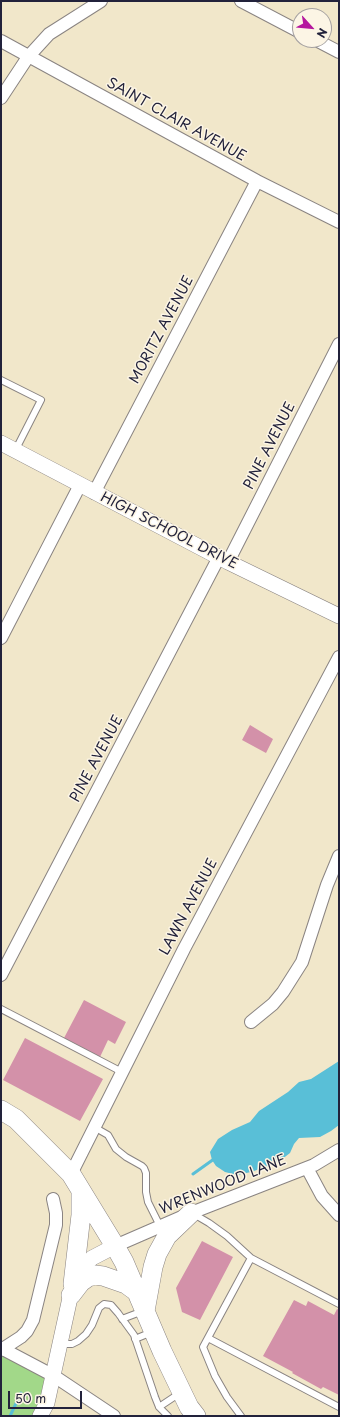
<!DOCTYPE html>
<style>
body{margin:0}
#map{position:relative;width:340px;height:1417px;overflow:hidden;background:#f1e7ca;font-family:"Playpen Sans",sans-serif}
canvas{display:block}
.frame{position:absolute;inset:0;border:2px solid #22223b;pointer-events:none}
.north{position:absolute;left:292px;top:8px;width:40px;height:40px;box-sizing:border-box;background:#fcf5e5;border:1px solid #a5a1a1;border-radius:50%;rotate:117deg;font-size:11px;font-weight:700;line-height:16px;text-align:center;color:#22223b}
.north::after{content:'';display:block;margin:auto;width:14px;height:18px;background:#b5179e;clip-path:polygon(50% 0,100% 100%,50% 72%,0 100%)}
.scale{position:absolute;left:8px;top:1391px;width:74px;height:18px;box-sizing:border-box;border:2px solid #22223b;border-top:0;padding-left:5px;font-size:12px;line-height:14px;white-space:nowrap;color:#22223b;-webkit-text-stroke:3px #fcf5e5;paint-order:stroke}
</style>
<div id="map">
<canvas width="340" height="1417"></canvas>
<div class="frame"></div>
<div class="north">N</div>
<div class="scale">50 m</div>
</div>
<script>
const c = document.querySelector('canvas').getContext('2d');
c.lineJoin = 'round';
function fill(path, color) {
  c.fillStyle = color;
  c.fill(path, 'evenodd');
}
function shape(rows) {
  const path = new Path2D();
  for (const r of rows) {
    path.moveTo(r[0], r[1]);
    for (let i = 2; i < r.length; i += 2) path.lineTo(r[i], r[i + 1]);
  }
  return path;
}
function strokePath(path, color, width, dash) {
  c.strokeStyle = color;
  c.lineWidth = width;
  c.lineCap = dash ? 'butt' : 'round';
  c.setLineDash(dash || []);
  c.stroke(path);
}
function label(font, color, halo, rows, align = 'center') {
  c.font = font + ' "Playpen Sans",sans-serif';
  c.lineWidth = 3;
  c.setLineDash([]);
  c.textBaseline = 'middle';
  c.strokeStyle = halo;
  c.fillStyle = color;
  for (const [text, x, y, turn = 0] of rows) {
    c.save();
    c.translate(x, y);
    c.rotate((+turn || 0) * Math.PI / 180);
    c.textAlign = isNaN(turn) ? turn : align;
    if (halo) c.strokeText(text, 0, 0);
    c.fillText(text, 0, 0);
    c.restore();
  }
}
fill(shape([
 [1,1350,54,1376,40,1416,1,1416]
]), '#a2d889');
fill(shape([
 [339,1061,339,1125,331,1131,320,1137,299,1138,294,1144,290,1153,277,1163,251,1172,237,1175,225,1172,216,1166,212,1160,210,1152,218,1139,232,1130,250,1122,259,1111,288,1092,299,1082,311,1079]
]), '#59bfd7');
strokePath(shape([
 [193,1174,214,1159],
 [10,1416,21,1393]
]), '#59bfd7', 3);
fill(shape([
 [250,725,273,739,266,753,242,740],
 [84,1000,126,1022,115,1044,108,1040,100,1057,64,1038],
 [25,1038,103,1079,80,1121,3,1080],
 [202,1241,233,1257,200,1320,182,1312,176,1288],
 [294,1300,306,1306,308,1301,334,1315,337,1309,339,1310,339,1395,323,1387,321,1389,292,1373,293,1372,263,1356]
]), '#d391a9');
const service = shape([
 [1,380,41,400,15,451],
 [1,1009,122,1072],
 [94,1127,108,1135,116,1149,126,1157,142,1166,144,1168,146,1173,146,1192,148,1202,160,1226],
 [192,1213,209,1223,227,1236,251,1258,339,1304],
 [122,1319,143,1311],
 [208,1338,339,1407],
 [135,1339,152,1332],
 [60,1344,72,1344,78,1341,86,1334,92,1325,99,1308,104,1304,111,1305,118,1313,134,1335,155,1397,159,1407,168,1416],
 [159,1407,180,1393],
 [241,1416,227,1397,215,1376,203,1347,251,1258]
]);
const minor = shape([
 [241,1,300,32],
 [316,40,339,52],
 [1,41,257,181,339,222],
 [1,98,28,57,49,34,101,1],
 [94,493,257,181],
 [228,562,339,344],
 [1,638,80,485],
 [1,975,219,557],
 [251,1022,273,1004,283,992,302,962,327,885,339,856],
 [307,1168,322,1196,339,1215],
 [71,1174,184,949,339,657],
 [115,1246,191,1213,314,1165,339,1150],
 [1,1348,54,1376,114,1416],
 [1,1350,21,1337,27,1331,33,1320,56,1225,56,1213,53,1199]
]);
const tertiary = shape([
 [1,443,228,562,339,616],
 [40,1416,47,1403,73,1284,77,1276,82,1268,92,1258,115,1246]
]);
const primary = shape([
 [1,1110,16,1119,71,1174,115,1246,124,1262,162,1351,189,1407,196,1416],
 [73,1284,81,1215,81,1191],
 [71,1295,81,1282,88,1277,95,1275,103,1276,126,1284,137,1292],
 [145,1311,153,1267,157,1254,167,1236,191,1213]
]);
strokePath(service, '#8a8482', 8);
strokePath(minor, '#8a8482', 14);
strokePath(tertiary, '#8a8482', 16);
strokePath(primary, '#8a8482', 20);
strokePath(service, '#fff', 6);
strokePath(minor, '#fff', 12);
strokePath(tertiary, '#fff', 15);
strokePath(primary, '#fff', 19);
label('14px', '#22223b', '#fcf5e5', [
 ["SAINT CLAIR AVENUE",176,120,29],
 ["MORITZ AVENUE",162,330,-62],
 ["PINE AVENUE",270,446,-63],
 ["HIGH SCHOOL DRIVE",169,531,27],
 ["PINE AVENUE",97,759,-62],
 ["LAWN AVENUE",189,907,-62],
 ["WRENWOOD LANE",223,1185,-22]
]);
</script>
